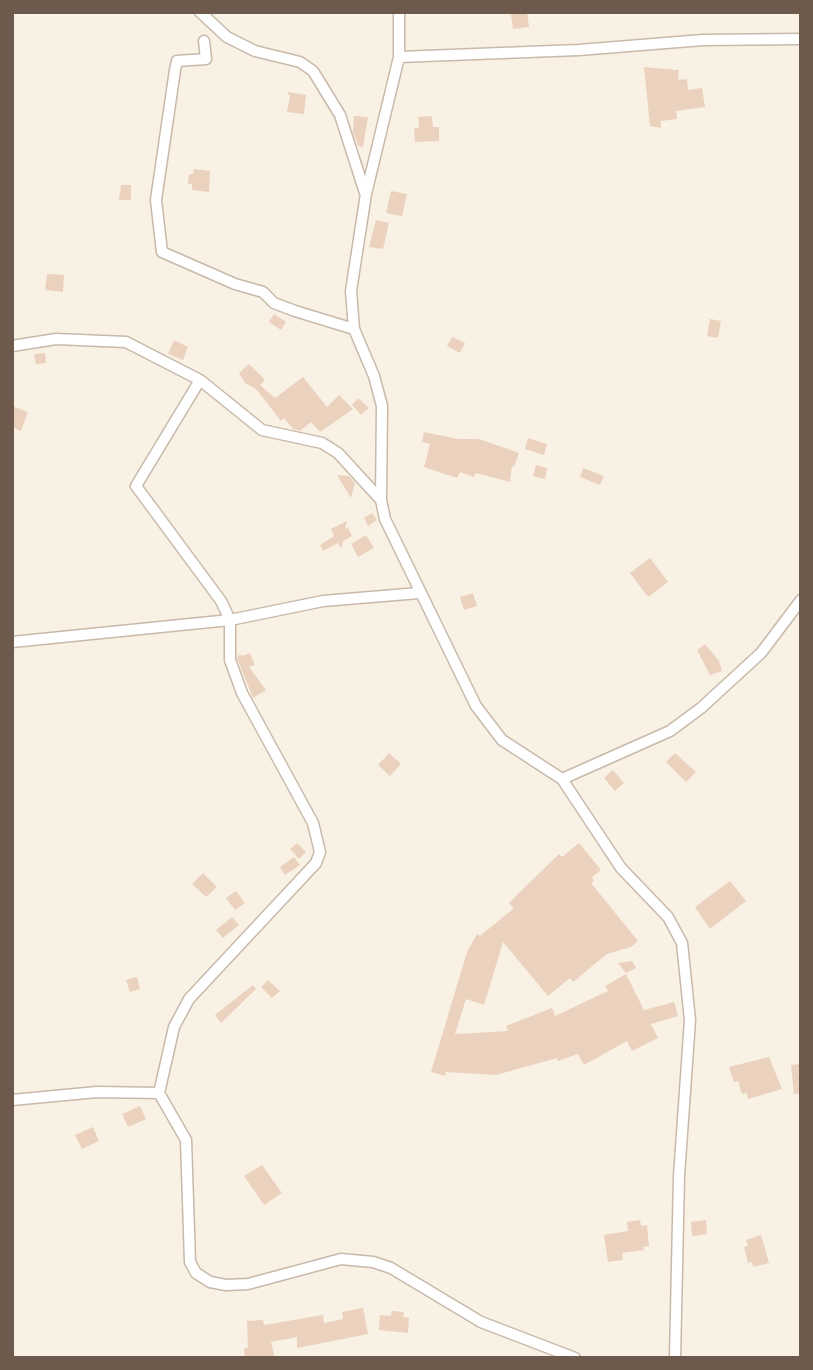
<!DOCTYPE html>
<style>
body{margin:0}
#map{position:relative;width:813px;height:1370px;overflow:hidden;background:#f9f1e3;font-family:Roboto,sans-serif}
canvas{display:block}
.frame{position:absolute;inset:0;border:14px solid #6d5a4c;pointer-events:none}
</style>
<div id="map">
<canvas width="813" height="1370"></canvas>
<div class="frame"></div>
</div>
<script>
const c = document.querySelector('canvas').getContext('2d');
c.lineJoin = 'round';
function fill(path, color) {
  c.fillStyle = color;
  c.fill(path, 'evenodd');
}
function shape(rows) {
  const path = new Path2D();
  for (const r of rows) {
    path.moveTo(r[0], r[1]);
    for (let i = 2; i < r.length; i += 2) path.lineTo(r[i], r[i + 1]);
  }
  return path;
}
function strokePath(path, color, width, dash) {
  c.strokeStyle = color;
  c.lineWidth = width;
  c.lineCap = dash ? 'butt' : 'round';
  c.setLineDash(dash || []);
  c.stroke(path);
}
fill(shape([
 [527,12,529,27,513,29,511,14],
 [644,67,679,70,678,80,687,79,688,90,702,88,705,107,676,111,677,119,661,121,661,128,650,126],
 [287,92,306,95,304,114,287,112,290,96],
 [354,116,368,117,363,147,358,146,353,132],
 [432,116,433,127,439,127,439,141,415,142,414,128,419,128,418,117],
 [194,169,210,171,209,192,192,190,192,184,188,184,189,174,193,174],
 [121,185,131,185,131,200,119,200],
 [391,191,407,194,402,216,386,213],
 [376,220,389,223,383,249,369,247],
 [47,274,64,275,63,292,45,290],
 [274,314,286,322,281,330,269,322],
 [710,319,721,321,718,338,707,336],
 [452,337,465,343,460,353,447,346],
 [174,340,188,347,183,360,168,354],
 [45,353,46,363,36,364,34,354],
 [249,364,265,380,260,385,275,398,303,377,327,407,339,395,353,409,320,432,311,422,300,431,293,429,284,418,281,421,256,389,245,383,239,373],
 [358,398,369,408,361,415,352,405],
 [12,406,28,412,21,431,12,427],
 [424,432,458,439,479,439,519,453,514,467,512,466,510,482,476,473,474,477,460,472,457,478,424,467,430,444,422,442],
 [528,438,547,444,544,455,525,449],
 [536,465,547,468,545,479,533,476],
 [583,468,604,476,600,485,580,477],
 [337,475,349,476,355,483,351,498],
 [372,513,377,520,368,526,364,518],
 [347,521,345,529,348,527,352,536,343,541,341,549,338,543,323,551,320,545,334,536,331,529],
 [366,535,374,548,358,557,351,544],
 [650,558,668,582,648,597,630,573],
 [473,593,477,606,464,610,460,597],
 [705,644,719,661,722,671,710,675,697,650],
 [250,653,255,665,249,667,266,690,253,698,237,658,240,654,242,656],
 [389,753,401,764,390,776,378,765],
 [675,753,696,772,686,782,666,762],
 [613,770,624,783,615,791,604,778],
 [297,843,306,852,299,859,290,849],
 [579,843,601,870,592,877,594,881,591,883,638,941,631,947,607,954,573,982,570,978,548,996,503,942,484,1005,466,999,455,1034,508,1031,506,1026,552,1008,555,1016,608,991,605,986,626,974,644,1010,674,1002,678,1016,651,1024,658,1038,632,1051,627,1041,584,1065,578,1054,558,1061,557,1058,496,1075,446,1072,445,1076,431,1072,467,952,477,934,480,936,514,908,509,903,523,889,559,854,562,857],
 [294,857,300,865,285,875,280,867],
 [203,873,217,887,206,897,192,884],
 [730,881,746,901,710,929,695,907],
 [236,891,245,903,235,910,226,898],
 [232,917,239,925,223,938,216,930],
 [632,961,636,968,626,973,618,963],
 [137,977,140,989,130,992,126,980],
 [268,980,280,991,272,998,261,987],
 [253,985,256,989,221,1023,215,1015],
 [769,1057,782,1089,748,1099,747,1093,742,1094,738,1081,734,1082,729,1067],
 [801,1064,801,1093,794,1094,791,1065],
 [140,1106,146,1119,128,1127,122,1114],
 [93,1127,99,1141,82,1149,75,1135],
 [262,1165,282,1193,264,1205,244,1176],
 [640,1220,641,1226,647,1225,649,1246,643,1247,644,1250,622,1253,623,1260,608,1262,604,1235,628,1231,627,1222],
 [706,1220,707,1234,692,1236,691,1222],
 [761,1235,769,1263,753,1267,752,1262,748,1263,744,1247,748,1246,746,1240],
 [363,1308,368,1334,297,1348,297,1337,271,1342,275,1358,245,1358,244,1348,248,1348,247,1321,263,1320,264,1325,323,1315,324,1323,343,1319,342,1312],
 [392,1311,404,1312,403,1317,409,1318,408,1333,379,1330,380,1315,391,1316]
]), '#ebd2be');
const minor = shape([
 [200,12,227,37,255,51,300,62,313,71,340,115,365,193],
 [399,12,399,57,366,194,351,291,354,329,374,376,382,406,381,500,385,519,476,706,502,740,562,779,621,868,668,917,682,943,690,1020,679,1176,675,1358],
 [204,41,206,59,177,61,175,70,156,200,162,252,235,284,263,292,274,303,295,311,354,329],
 [399,57,579,50,703,40,801,39],
 [12,346,56,339,126,342,200,380,262,430,322,443,338,453,381,500],
 [200,380,136,486,221,601,230,620,230,660,242,693,313,823,320,852,316,863,189,999,174,1027,159,1093,186,1140,190,1262,196,1273,210,1282,226,1285,248,1284,341,1259,373,1262,391,1268,481,1322,575,1358],
 [12,642,230,620,323,601,419,593],
 [562,779,670,731,701,708,761,653,801,600],
 [12,1100,97,1092,159,1093]
]);
strokePath(minor, '#c8b9ab', 13);
strokePath(minor, '#fff', 10);
</script>
